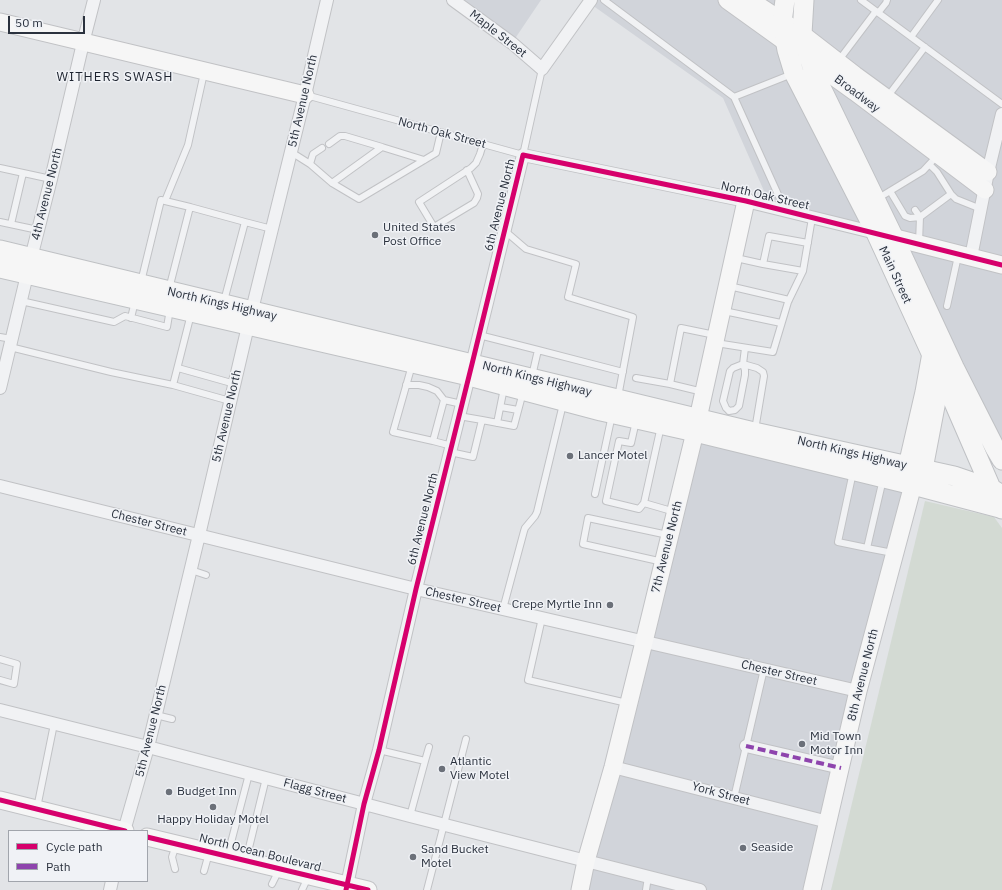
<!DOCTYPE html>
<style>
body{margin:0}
#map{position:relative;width:1002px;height:890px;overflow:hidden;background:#e2e4e7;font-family:"IBM Plex Sans",sans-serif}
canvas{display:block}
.legend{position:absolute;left:8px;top:830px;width:140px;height:52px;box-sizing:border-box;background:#f0f2f6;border:1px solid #a1a5ac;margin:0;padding:5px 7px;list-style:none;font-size:12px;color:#2b323e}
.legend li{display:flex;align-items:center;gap:8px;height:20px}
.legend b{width:20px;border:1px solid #a1a5ac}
.scale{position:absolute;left:8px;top:16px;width:77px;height:18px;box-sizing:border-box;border:2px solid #2b323e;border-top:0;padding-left:5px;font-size:12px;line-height:14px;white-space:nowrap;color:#2b323e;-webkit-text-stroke:3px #f0f2f6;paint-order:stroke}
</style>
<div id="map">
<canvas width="1002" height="890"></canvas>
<ul class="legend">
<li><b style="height:5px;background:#d6006c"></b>Cycle path</li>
<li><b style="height:5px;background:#8e44ad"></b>Path</li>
</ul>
<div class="scale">50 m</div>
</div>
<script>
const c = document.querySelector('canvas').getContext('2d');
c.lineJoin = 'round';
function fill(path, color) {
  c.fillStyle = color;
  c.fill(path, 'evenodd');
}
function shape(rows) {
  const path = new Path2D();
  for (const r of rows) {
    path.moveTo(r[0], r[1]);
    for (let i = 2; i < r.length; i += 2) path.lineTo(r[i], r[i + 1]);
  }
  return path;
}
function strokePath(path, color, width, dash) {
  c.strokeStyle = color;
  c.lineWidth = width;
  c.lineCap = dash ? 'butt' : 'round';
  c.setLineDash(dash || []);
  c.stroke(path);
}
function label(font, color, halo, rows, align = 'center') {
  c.font = font + ' "IBM Plex Sans",sans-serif';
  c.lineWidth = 3;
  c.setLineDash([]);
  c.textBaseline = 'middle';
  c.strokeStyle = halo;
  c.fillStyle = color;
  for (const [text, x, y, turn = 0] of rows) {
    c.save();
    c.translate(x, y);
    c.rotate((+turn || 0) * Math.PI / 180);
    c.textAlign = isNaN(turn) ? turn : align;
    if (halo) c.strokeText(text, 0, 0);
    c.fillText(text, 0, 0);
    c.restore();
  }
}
fill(shape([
 [453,0,541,0,512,43],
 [585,0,1002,0,1002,460,876,233,768,200,723,98],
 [695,432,913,485,812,890,580,890]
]), '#d1d4da');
fill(shape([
 [925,501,994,517,1002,528,1002,890,831,890]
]), '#d3dad3');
const lane = shape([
 [604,0,734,97],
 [861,0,1002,104],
 [878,13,886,3,887,0],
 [911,37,938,0],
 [839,60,876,11],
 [306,95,523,155,542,69],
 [888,96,925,47],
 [329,144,340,136,345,136,382,147],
 [291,152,310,164,332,183,359,199,436,153,441,132],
 [310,164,313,154,322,148],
 [930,165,937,172,951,194,956,199,981,209],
 [0,168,51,179],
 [467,170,478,194,477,198,474,203,434,227,419,202,471,168,476,163,480,154,483,144],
 [332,183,382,147,424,160],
 [890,191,905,216,910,218,920,217,915,210],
 [877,199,923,171,937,156],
 [165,201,188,145,204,73],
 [785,210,734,97,792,74],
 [0,222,38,230],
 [245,222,272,229],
 [11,224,23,173],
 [505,231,526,249,576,264,568,297,633,317,618,397],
 [919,243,920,217,951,194],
 [736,258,763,264,769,236,808,243],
 [763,264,803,271],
 [141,282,161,200,190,207],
 [729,286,789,300],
 [169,289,190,207,245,222,224,301],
 [21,301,114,322,125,316,167,327,170,309],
 [947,306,958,256],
 [724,311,781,323],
 [191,314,173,385,230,401],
 [131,318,135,301],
 [479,335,538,350,623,372],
 [0,337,12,339],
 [716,343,773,352,788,302,803,271,812,218],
 [10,347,111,372,173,385],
 [412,365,393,432,433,441,444,400,462,404],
 [178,368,235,384],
 [532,376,538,350],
 [636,378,670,384,681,328,715,335],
 [670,384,703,392],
 [406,385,419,385,428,387,437,391,444,400],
 [501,407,518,410],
 [729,411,726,408,723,401,730,371,733,368,743,364,757,368,763,372,764,376,755,430],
 [729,411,735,410,739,406,745,375,745,370,743,364,745,348],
 [459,416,482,420],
 [636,421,631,443,619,441,606,501,639,509,644,503],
 [497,423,504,388],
 [661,426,644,503,675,512],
 [433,441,452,446],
 [450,452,473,457,482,420,514,426,523,392],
 [853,472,838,542,867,548,883,479],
 [595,494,612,415],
 [867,548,893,553],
 [663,562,583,544,588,518,668,535],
 [191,570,206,575],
 [503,609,524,531,525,528,535,516,537,512,563,404],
 [542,618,528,680,627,703],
 [0,659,17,664,14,684,0,680],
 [156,715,172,719],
 [379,750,425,761,410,816],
 [425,761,429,747],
 [734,798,764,669],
 [37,808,54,724],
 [228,854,249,774],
 [246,860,266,778],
 [175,869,172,857,176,845],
 [204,871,209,853],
 [272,884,279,870],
 [302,890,308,877],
 [427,890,466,739],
 [646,890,648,877]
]);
const street = shape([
 [453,0,512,43,542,69,591,0],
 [971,257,988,172,1002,114],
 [0,388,31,258,51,179,83,43,94,0],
 [0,486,416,589,858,691],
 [0,710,148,747,410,816,700,890],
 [746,746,841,768],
 [613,767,828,822],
 [124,831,148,747,199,535,248,326,305,95,327,0],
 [110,890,112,881],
 [346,890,364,804,379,750,416,589,472,364,523,155,746,201,876,233]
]);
const secondary = shape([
 [727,0,855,92,985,190],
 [750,0,802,34,855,75,988,172],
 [0,22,305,95],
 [884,235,1002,265],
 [911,479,907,466,924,392,931,353],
 [0,800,125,831],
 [147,837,368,890],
 [580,890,586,861,613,767,644,642,695,432,746,201],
 [812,890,858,691,910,496,913,485,924,469,937,401,942,370]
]);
const primary = shape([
 [785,0,782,22,787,50,794,73,876,233,931,353,942,375,994,495],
 [804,0,802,34,814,73,894,238,954,367,995,448,1002,460],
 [0,250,754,432,954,476,992,489,1002,495],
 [0,268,469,376,601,411,695,432,913,485,1000,508,1002,509]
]);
strokePath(lane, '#c1c2c5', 8);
strokePath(street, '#c1c2c5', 14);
strokePath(secondary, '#c1c2c5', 19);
strokePath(primary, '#bfc1c4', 21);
strokePath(lane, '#f1f2f4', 6);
strokePath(street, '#f1f2f4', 12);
strokePath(secondary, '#f6f6f6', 17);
strokePath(primary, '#f6f6f6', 19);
strokePath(shape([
 [746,746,841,768]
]), '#8e44ad', 4, [8, 4]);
strokePath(shape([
 [0,800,125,831],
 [147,837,368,890],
 [346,890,364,804,379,750,416,589,472,364,523,155,746,201,1002,265]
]), '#d6006c', 5);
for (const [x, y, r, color] of [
 [375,235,4,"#6b7079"],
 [570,456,4,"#6b7079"],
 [610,605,4,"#6b7079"],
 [802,744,4,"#6b7079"],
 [442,769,4,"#6b7079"],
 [169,792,4,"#6b7079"],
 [213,807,4,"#6b7079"],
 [743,848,4,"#6b7079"],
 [413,857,4,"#6b7079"]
]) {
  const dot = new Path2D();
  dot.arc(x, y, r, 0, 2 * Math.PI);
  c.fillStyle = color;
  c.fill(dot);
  strokePath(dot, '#f0f2f6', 1.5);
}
label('12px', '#2b323e', '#f0f2f6', [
 ["Maple Street",498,34,38],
 ["Broadway",857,94,37],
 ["5th Avenue North",303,101,-77],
 ["North Oak Street",442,133,15],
 ["4th Avenue North",47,194,-76],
 ["North Oak Street",765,196,13],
 ["6th Avenue North",500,205,-76],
 ["Main Street",895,275,65],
 ["North Kings Highway",222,304,13],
 ["North Kings Highway",537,379,14],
 ["5th Avenue North",227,416,-77],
 ["North Kings Highway",852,453,13],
 ["6th Avenue North",423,519,-76],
 ["Chester Street",149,523,14],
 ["7th Avenue North",667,547,-76],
 ["Chester Street",463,600,13],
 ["Chester Street",779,673,13],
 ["8th Avenue North",863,675,-76],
 ["5th Avenue North",151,731,-76],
 ["Flagg Street",315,791,15],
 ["York Street",721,794,15],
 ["North Ocean Boulevard",260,853,14]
]);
label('12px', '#2b323e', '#f0f2f6', [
 ["United States",383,228],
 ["Post Office",383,242],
 ["Lancer Motel",578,456],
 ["Crepe Myrtle Inn",602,605,"right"],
 ["Mid Town",810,737],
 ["Motor Inn",810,751],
 ["Atlantic",450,762],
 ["View Motel",450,776],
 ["Budget Inn",177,792],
 ["Happy Holiday Motel",213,820,"center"],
 ["Seaside",751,848],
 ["Sand Bucket",421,850],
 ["Motel",421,864]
], 'left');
c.letterSpacing = '1px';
label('13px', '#1d232f', '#f0f2f6', [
 ["WITHERS SWASH",115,77]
]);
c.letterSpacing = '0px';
</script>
